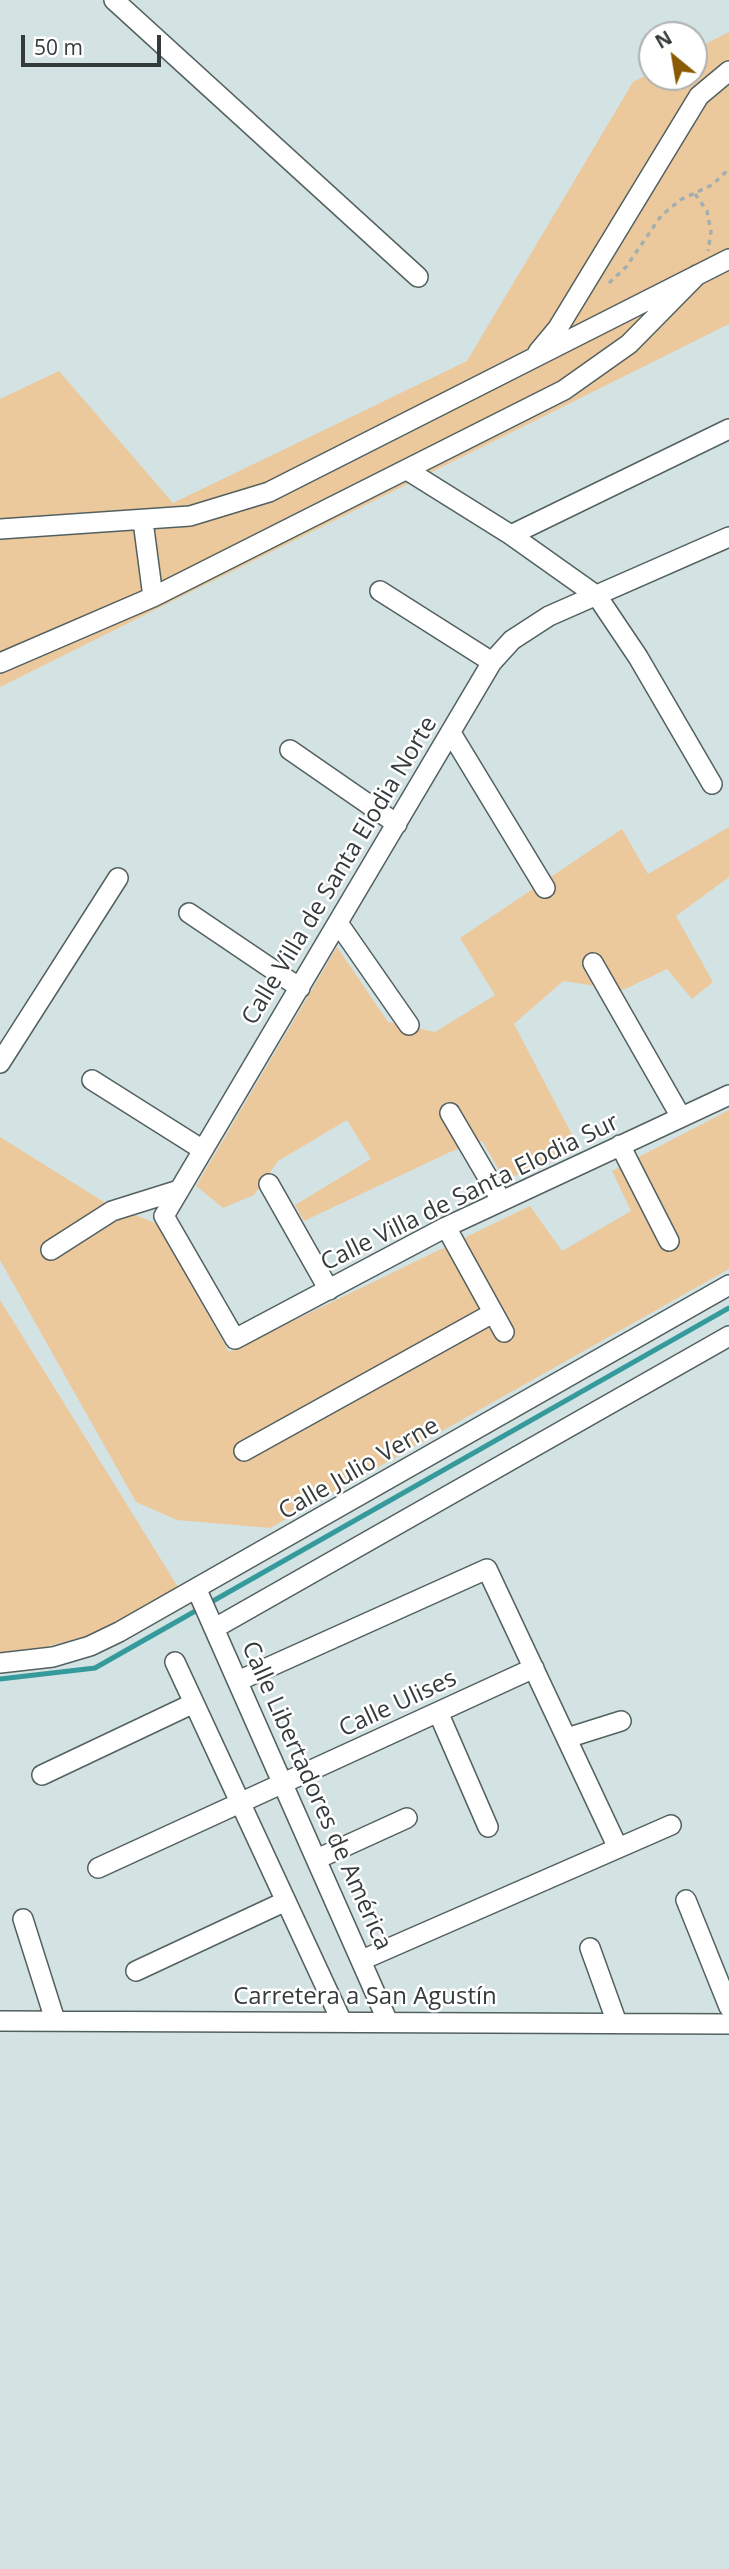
<!DOCTYPE html>
<meta charset="utf-8">
<style>
body{margin:0}
#map{position:relative;width:729px;height:2569px;overflow:hidden;background:#d3e2e2;font-family:"Open Sans",sans-serif}
canvas{display:block}
.north{position:absolute;left:638px;top:21px;width:70px;height:70px;box-sizing:border-box;background:#fff;border:2px solid #aeb1b1;border-radius:50%;rotate:330deg;font-size:19px;font-weight:700;line-height:28px;text-align:center;color:#353b3b}
.north::after{content:'';display:block;margin:auto;width:24px;height:32px;background:#8a5a00;clip-path:polygon(50% 0,100% 100%,50% 72%,0 100%)}
.scale{position:absolute;left:21px;top:35px;width:140px;height:32px;box-sizing:border-box;border:4px solid #353b3b;border-top:0;padding-left:9px;font-size:21px;line-height:24px;white-space:nowrap;color:#353b3b;-webkit-text-stroke:5px #fff;paint-order:stroke}
</style>
<div id="map">
<canvas width="729" height="2569"></canvas>
<div class="north">N</div>
<div class="scale">50 m</div>
</div>
<script>
const c = document.querySelector('canvas').getContext('2d');
c.lineJoin = 'round';
function fill(path, color) {
  c.fillStyle = color;
  c.fill(path, 'evenodd');
}
function shape(rows) {
  const path = new Path2D();
  for (const r of rows) {
    path.moveTo(r[0], r[1]);
    for (let i = 2; i < r.length; i += 2) path.lineTo(r[i], r[i + 1]);
  }
  return path;
}
function strokePath(path, color, width, dash) {
  c.strokeStyle = color;
  c.lineWidth = width;
  c.lineCap = dash ? 'butt' : 'round';
  c.setLineDash(dash || []);
  c.stroke(path);
}
function label(font, color, halo, rows, align = 'center') {
  c.font = font + ' "Open Sans",sans-serif';
  c.lineWidth = 5;
  c.setLineDash([]);
  c.textBaseline = 'middle';
  c.strokeStyle = halo;
  c.fillStyle = color;
  for (const [text, x, y, turn = 0] of rows) {
    c.save();
    c.translate(x, y);
    c.rotate((+turn || 0) * Math.PI / 180);
    c.textAlign = isNaN(turn) ? turn : align;
    if (halo) c.strokeText(text, 0, 0);
    c.fillText(text, 0, 0);
    c.restore();
  }
}
fill(shape([
 [729,32,729,324,0,687,0,399,59,371,173,503,467,361,633,82,652,72,652,77,694,77,694,50],
 [729,827,729,877,676,916,713,982,692,999,667,969,623,990,563,981,514,1024,580,1150,505,1180,482,1141,450,1152,304,1221,295,1205,371,1159,347,1120,278,1161,254,1195,223,1208,196,1186,337,947,388,1022,435,1032,495,995,460,938,622,829,648,874],
 [729,1110,729,1269,270,1528,177,1520,136,1502,0,1260,0,1137,104,1202,157,1224,229,1352,530,1206,562,1251,631,1211,612,1171],
 [0,1300,178,1587,96,1634,33,1650,0,1654]
]), '#ecc99d');
strokePath(shape([
 [0,1679,95,1668,729,1308]
]), '#349a9c', 5);
const minor = shape([
 [114,0,418,277],
 [538,352,558,328,699,96,729,71],
 [407,470,511,535,597,596,638,657,712,784],
 [143,521,153,597],
 [0,529,190,516,269,492,729,259],
 [511,535,729,429],
 [729,537,549,616,512,640,492,662,164,1216,235,1339,446,1227,729,1095],
 [380,591,492,662],
 [0,663,153,597,564,390,629,344,697,275],
 [451,733,545,888],
 [290,750,397,824],
 [189,913,300,988],
 [338,923,409,1025],
 [593,963,681,1117],
 [0,1063,118,878],
 [92,1080,203,1150],
 [450,1113,501,1200],
 [620,1145,669,1241],
 [269,1184,329,1290],
 [446,1227,504,1332],
 [51,1250,112,1211,179,1190],
 [244,1451,493,1313],
 [197,1590,388,2022],
 [215,1628,729,1336],
 [175,1662,342,2022],
 [0,1663,53,1657,90,1646,119,1632,729,1285],
 [238,1681,487,1569,618,1848],
 [438,1712,488,1827],
 [567,1738,621,1721],
 [42,1775,194,1703],
 [317,1859,407,1818],
 [98,1868,534,1668],
 [686,1900,729,2007],
 [23,1919,55,2020],
 [590,1948,617,2023],
 [362,1960,671,1825],
 [136,1971,286,1901],
 [0,2021,729,2024]
]);
strokePath(minor, '#536060', 22);
strokePath(shape([
 [695,194,707,211,711,232,708,251],
 [609,283,626,267,661,216,680,200,712,185,729,169]
]), '#a3afaf', 3.5, [5, 5]);
strokePath(minor, '#fff', 19);
label('24px', '#353b3b', '#fff', [
 ["Calle Villa de Santa Elodia Norte",340,871,-59],
 ["Calle Villa de Santa Elodia Sur",470,1193,-26],
 ["Calle Julio Verne",359,1469,-30],
 ["Calle Ulises",398,1704,-25],
 ["Calle Libertadores de América",316,1796,66],
 ["Carretera a San Agustín",365,1997]
]);
</script>
